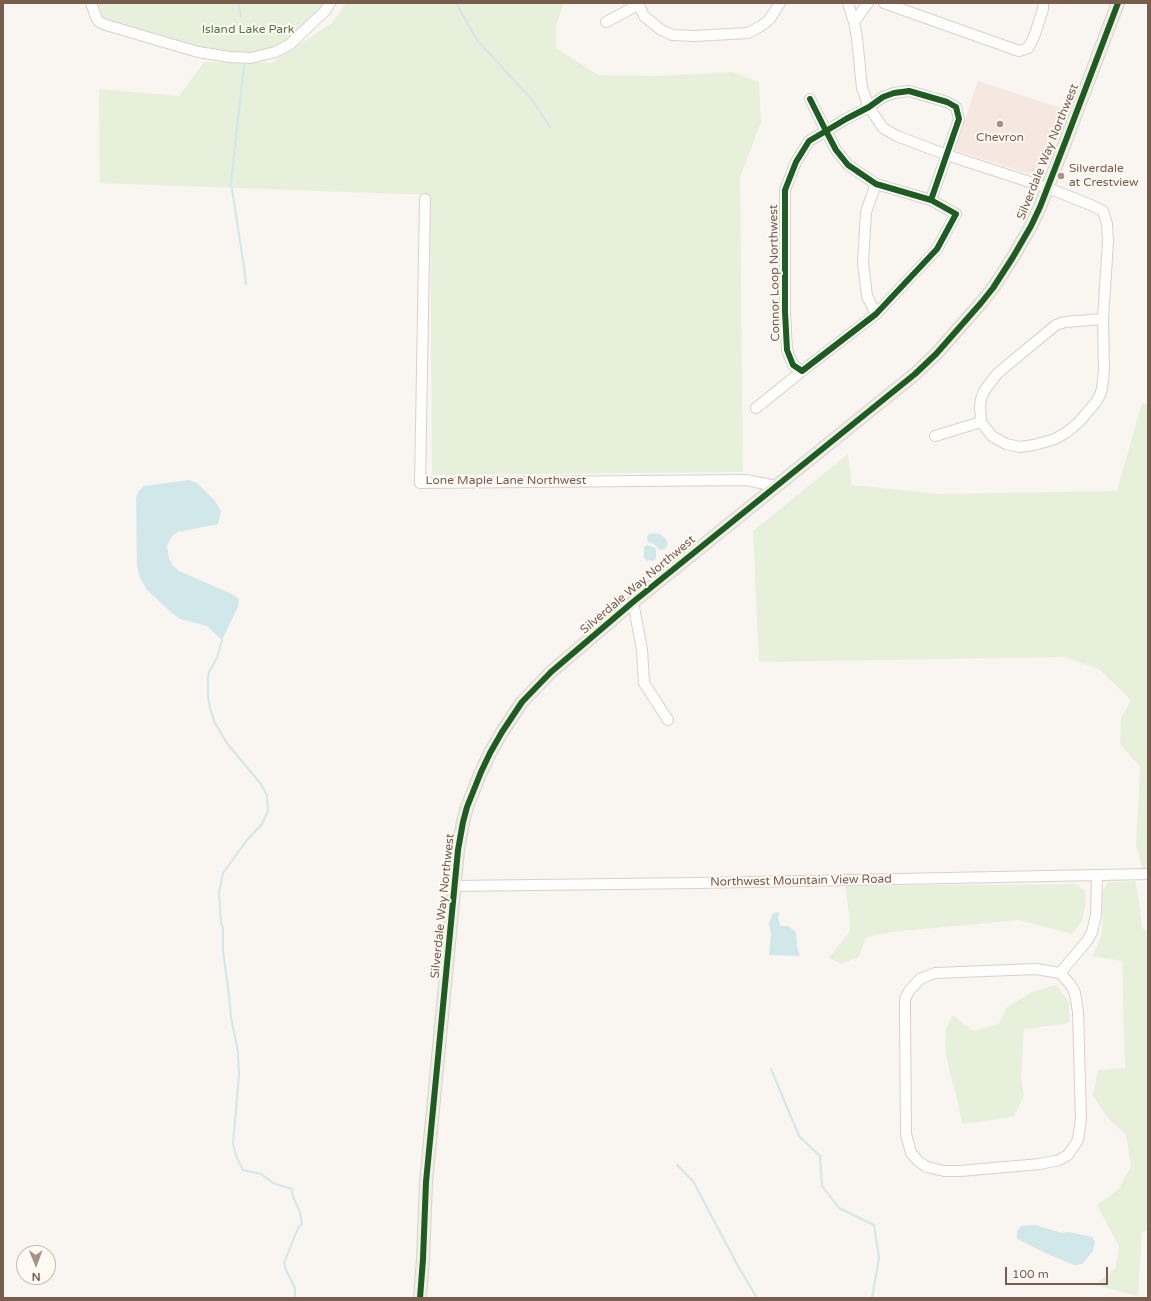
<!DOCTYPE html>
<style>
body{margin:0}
#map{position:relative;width:1151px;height:1301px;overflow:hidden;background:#f9f5f0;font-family:"Varela Round",sans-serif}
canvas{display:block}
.frame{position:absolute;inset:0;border:4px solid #7a5c4d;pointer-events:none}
.north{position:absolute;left:16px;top:1245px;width:40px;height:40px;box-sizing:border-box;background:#fffaf3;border:1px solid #cabbb1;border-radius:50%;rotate:179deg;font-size:11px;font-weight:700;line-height:16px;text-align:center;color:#7a5c4d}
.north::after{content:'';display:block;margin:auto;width:14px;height:18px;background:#a69286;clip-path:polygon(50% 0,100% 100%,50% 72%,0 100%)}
.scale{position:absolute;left:1005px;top:1267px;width:103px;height:18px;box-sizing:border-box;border:2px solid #7a5c4d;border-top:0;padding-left:5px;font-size:12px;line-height:14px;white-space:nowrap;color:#7a5c4d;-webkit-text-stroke:3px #fffaf3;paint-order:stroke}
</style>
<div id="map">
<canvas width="1151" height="1301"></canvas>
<div class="frame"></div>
<div class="north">N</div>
<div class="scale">100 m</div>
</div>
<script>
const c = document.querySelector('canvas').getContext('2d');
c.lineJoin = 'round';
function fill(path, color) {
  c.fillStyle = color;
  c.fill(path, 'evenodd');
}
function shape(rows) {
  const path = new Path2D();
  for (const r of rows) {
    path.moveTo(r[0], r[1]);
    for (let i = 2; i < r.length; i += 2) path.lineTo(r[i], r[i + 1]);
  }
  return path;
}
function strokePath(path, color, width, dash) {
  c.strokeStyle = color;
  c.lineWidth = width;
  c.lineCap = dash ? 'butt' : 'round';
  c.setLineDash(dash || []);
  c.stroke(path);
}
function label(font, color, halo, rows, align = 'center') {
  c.font = font + ' "Varela Round",sans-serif';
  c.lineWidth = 4;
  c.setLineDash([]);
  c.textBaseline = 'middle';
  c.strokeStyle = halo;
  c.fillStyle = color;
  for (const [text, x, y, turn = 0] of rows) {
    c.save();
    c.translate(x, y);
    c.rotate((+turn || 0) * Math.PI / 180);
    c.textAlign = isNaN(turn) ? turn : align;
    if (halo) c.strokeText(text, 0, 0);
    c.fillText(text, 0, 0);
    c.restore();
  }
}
fill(shape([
 [978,81,1063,109,1039,177,955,150]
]), '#f6e8e1');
fill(shape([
 [91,3,330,3,275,52,230,57,106,25],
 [346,3,564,3,556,25,556,48,598,75,655,76,733,72,759,82,761,122,740,178,743,472,432,475,430,195,100,183,99,89,179,96,204,62,271,63,332,23],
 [1142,403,1148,405,1148,873,1144,873,1136,846,1140,767,1120,744,1121,718,1131,700,1099,669,1064,657,759,662,753,531,848,454,852,485,939,494,1117,491],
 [1135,881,1138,894,1142,928,1148,932,1148,1230,1142,1232,1138,1296,1095,1285,1116,1267,1119,1246,1097,1205,1119,1189,1131,1166,1126,1135,1107,1117,1093,1096,1098,1070,1125,1068,1122,961,1093,956,1102,933,1103,891,1108,882],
 [1076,884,1085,891,1086,901,1082,921,1072,934,1019,920,891,932,866,937,859,957,841,964,829,958,850,931,849,913,845,886],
 [1056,985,1069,1002,1069,1023,1024,1029,1021,1077,1024,1096,1014,1116,999,1119,962,1124,957,1098,950,1073,945,1049,946,1028,953,1015,973,1031,999,1024,1006,1008,1032,992]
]), '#e7f0db');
fill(shape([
 [189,480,197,483,215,501,221,511,218,524,178,532,172,536,167,546,169,559,173,566,179,571,232,594,239,599,238,607,222,640,207,626,180,619,172,613,147,590,140,578,137,566,136,498,138,492,144,486],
 [654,533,660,534,666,539,668,544,665,549,660,550,654,544,648,542,647,537,649,534],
 [646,545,654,547,656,550,656,559,653,561,650,560,647,561,644,558,644,547],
 [779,912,778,917,780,925,782,926,788,926,796,932,797,946,800,956,769,955,771,934,769,923,773,913],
 [1035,1225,1062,1233,1069,1232,1092,1237,1095,1242,1093,1251,1082,1264,1074,1265,1045,1253,1017,1239,1017,1231,1021,1226]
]), '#d0e8ea');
strokePath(shape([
 [238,3,241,16],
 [456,3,477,40,533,101,550,127],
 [244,65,231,183,244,267,246,284],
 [222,640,217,658,209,672,208,678,208,696,210,708,214,721,226,742,261,784,267,795,268,811,262,824,247,840,223,873,219,893,221,923,223,928,223,951,229,995,231,1017,238,1052,239,1075,233,1144,236,1156,243,1170,261,1174,273,1183,292,1189,293,1197,300,1212,302,1224,298,1228,284,1263,286,1270,295,1288,295,1298],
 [771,1069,799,1136,820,1156,822,1186,839,1208,874,1225,879,1258,872,1298],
 [677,1165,693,1181,738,1266,757,1298]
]), '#d0e8ea', 2);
const minor = shape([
 [91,3,96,17,99,22,106,25,198,52,230,57,251,58,275,52,289,45,325,11,330,3],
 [638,3,644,16,660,29,672,35,694,36,748,33,761,26,769,20,780,3],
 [848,3,854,22,857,38,862,88,869,107,883,128,897,136,947,155,1048,188,1091,205,1103,211,1107,224,1108,242,1103,319,1104,369,1102,389,1100,395,1096,402,1079,422,1067,432,1055,439,1034,445,1020,447,1006,444,992,436,981,422,980,406,981,399,984,391,997,374,1011,362,1056,325,1065,322,1103,319],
 [884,3,1019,51,1028,48,1034,37,1043,9,1043,3],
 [606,22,638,5],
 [854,22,868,3],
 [810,99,826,131,836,150,848,165,876,184,931,200,956,214,937,249,876,314,802,371,793,365,787,350,785,312,785,190,796,162,809,141,826,131,846,119,869,107,883,97,894,93,909,91,947,102,956,107,959,119,931,200],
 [425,199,420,483,746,480,776,486],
 [876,314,867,296,863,263,866,212,876,184],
 [756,408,802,371],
 [935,436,981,422],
 [633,602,642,650,644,683,668,720],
 [454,886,697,883,1148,874],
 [1036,969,1060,973,1070,984,1075,993,1078,1012,1081,1119,1078,1140,1068,1155,1059,1160,1040,1164,960,1171,944,1171,927,1167,918,1161,911,1153,906,1134,905,1011,905,999,909,991,920,979,935,973,1036,969],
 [1060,973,1087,941,1092,932,1096,915,1097,875]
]);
const major = shape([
 [420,1298,423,1259,426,1182,458,850,463,822,467,807,481,772,490,753,502,732,522,702,551,672,633,602,915,374,936,354,981,303,993,288,1013,257,1031,226,1040,207,1066,140,1118,3]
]);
strokePath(minor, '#d7d1cb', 12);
strokePath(major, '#dad1cc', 14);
strokePath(minor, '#fefefd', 10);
strokePath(major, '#f3eee8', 12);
strokePath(shape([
 [810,99,826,131,836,150,848,165,876,184,931,200,956,214,937,249,876,314,802,371,793,365,787,350,785,312,785,190,796,162,809,141,826,131,846,119,869,107,883,97,894,93,909,91,947,102,956,107,959,119,931,200],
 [420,1298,423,1259,426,1182,458,850,463,822,467,807,481,772,490,753,502,732,522,702,551,672,633,602,915,374,936,354,981,303,993,288,1013,257,1031,226,1040,207,1066,140,1118,3]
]), '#1b5e20', 6);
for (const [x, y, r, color] of [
 [1000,124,4,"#a69286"],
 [1061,176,4,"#a69286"]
]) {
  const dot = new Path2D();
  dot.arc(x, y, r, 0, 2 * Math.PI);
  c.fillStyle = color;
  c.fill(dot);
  strokePath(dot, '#fffaf3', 1.5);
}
label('12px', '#537a41', '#fffaf3', [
 ["Island Lake Park",248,30]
]);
label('12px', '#7a5c4d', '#fffaf3', [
 ["Chevron",1000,138],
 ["Silverdale",1069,169,"left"],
 ["at Crestview",1069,183,"left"]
]);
label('12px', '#7a5c4d', '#fffaf3', [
 ["Silverdale Way Northwest",1048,152,-68],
 ["Connor Loop Northwest",775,273,-91],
 ["Lone Maple Lane Northwest",506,481],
 ["Silverdale Way Northwest",638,585,-40],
 ["Northwest Mountain View Road",801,881,-1],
 ["Silverdale Way Northwest",443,906,-84]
]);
</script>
